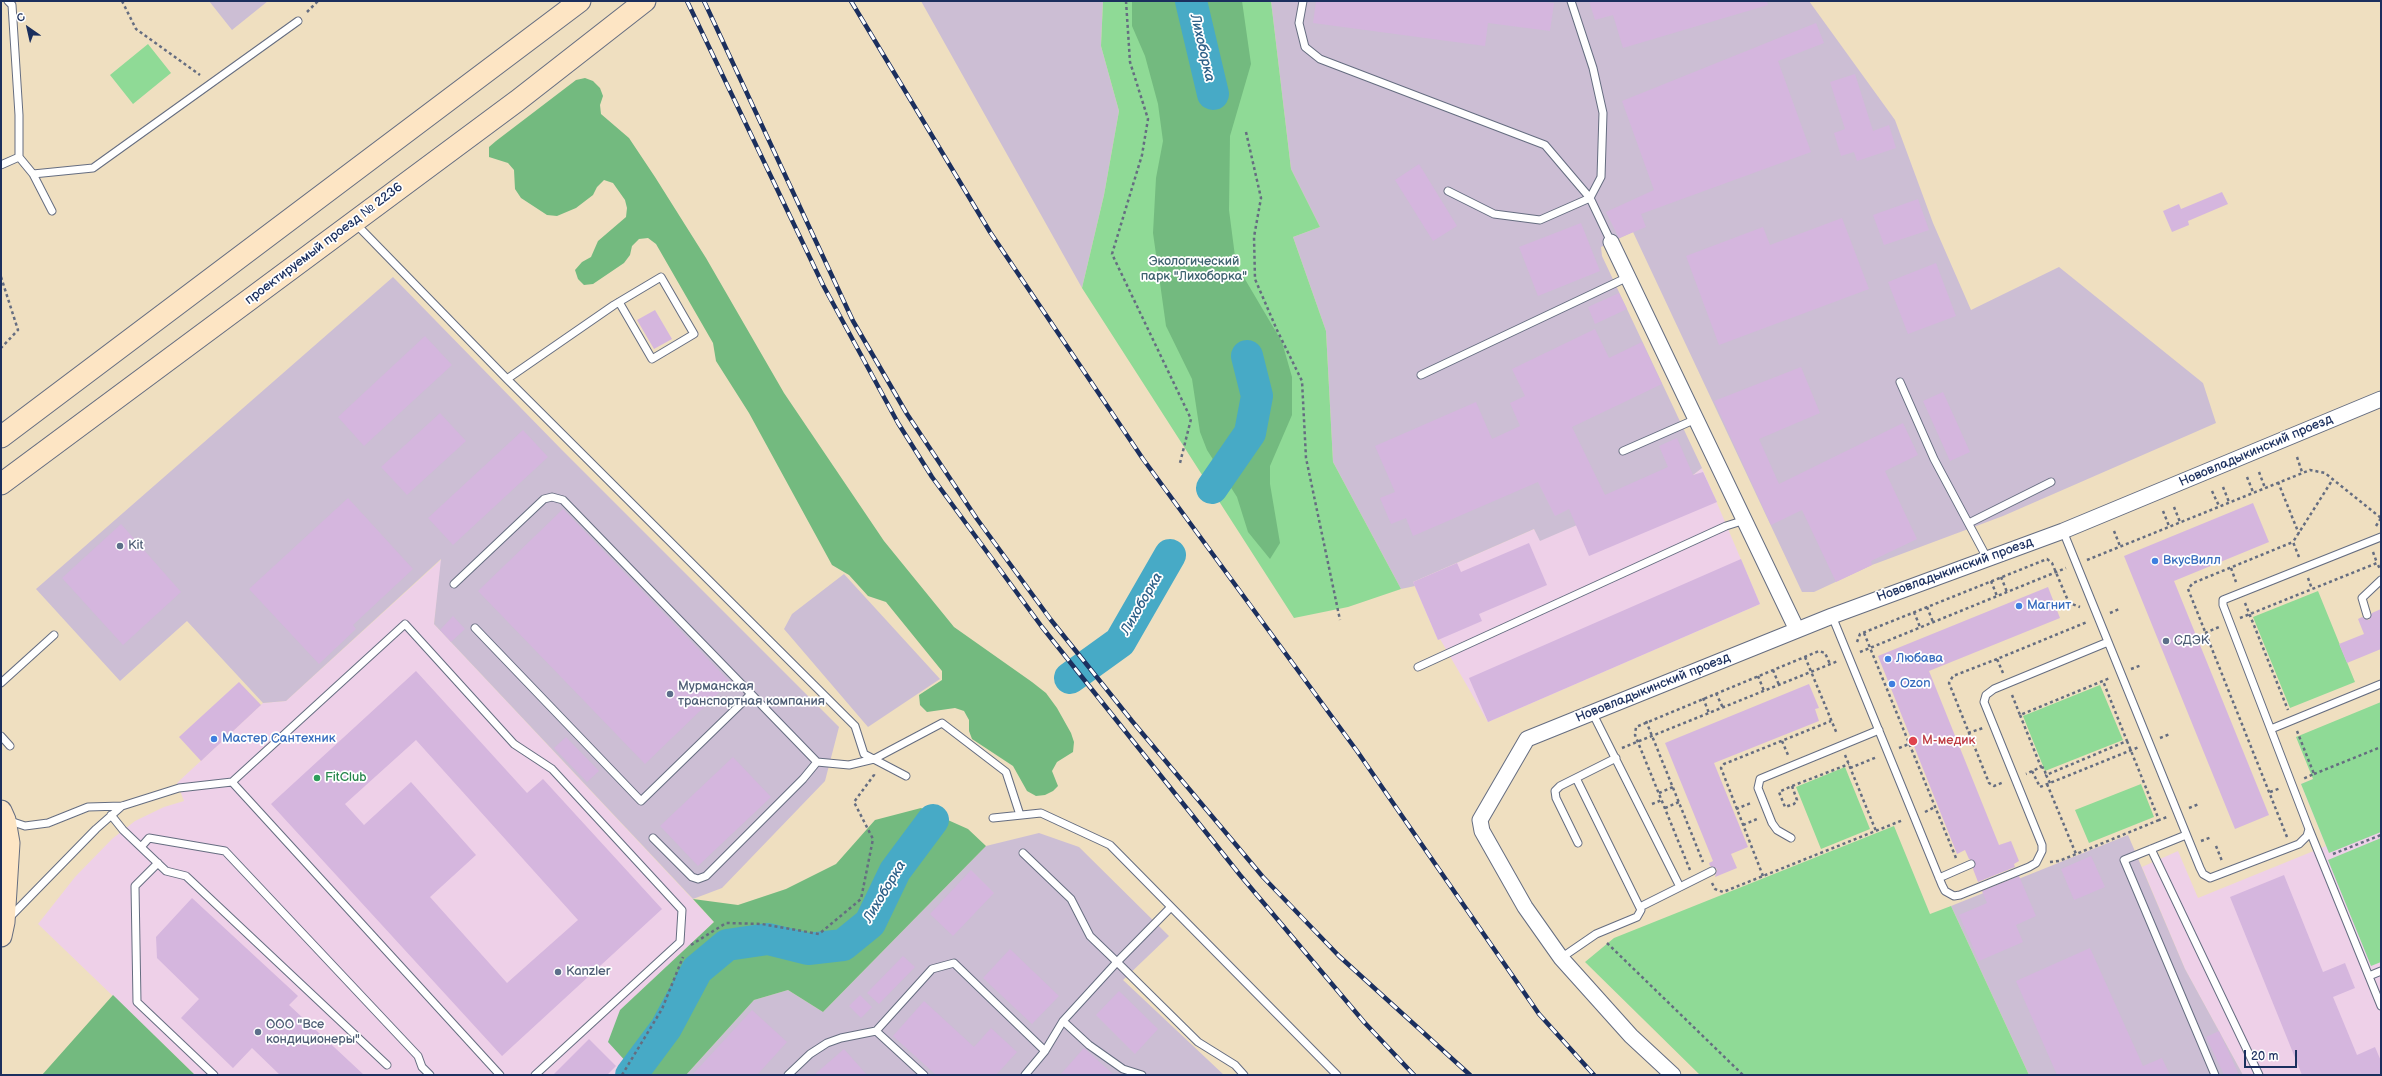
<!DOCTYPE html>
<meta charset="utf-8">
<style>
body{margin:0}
#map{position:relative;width:2382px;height:1076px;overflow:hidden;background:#efdfc0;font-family:"Balsamiq Sans",sans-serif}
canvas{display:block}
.frame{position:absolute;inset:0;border:2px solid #1b2f5e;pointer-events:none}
.north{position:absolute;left:8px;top:8px;width:40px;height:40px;-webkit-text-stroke:3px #fff;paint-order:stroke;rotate:326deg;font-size:11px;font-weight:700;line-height:16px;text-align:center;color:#1b2f5e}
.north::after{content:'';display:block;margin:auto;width:14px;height:18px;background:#1b2f5e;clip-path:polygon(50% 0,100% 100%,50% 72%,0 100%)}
.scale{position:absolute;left:2244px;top:1050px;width:53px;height:18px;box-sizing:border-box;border:2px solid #1b2f5e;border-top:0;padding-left:5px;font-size:12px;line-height:14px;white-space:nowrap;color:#1b2f5e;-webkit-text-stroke:3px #fff;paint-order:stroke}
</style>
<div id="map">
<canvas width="2382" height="1076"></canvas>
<div class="frame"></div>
<div class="north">С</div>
<div class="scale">20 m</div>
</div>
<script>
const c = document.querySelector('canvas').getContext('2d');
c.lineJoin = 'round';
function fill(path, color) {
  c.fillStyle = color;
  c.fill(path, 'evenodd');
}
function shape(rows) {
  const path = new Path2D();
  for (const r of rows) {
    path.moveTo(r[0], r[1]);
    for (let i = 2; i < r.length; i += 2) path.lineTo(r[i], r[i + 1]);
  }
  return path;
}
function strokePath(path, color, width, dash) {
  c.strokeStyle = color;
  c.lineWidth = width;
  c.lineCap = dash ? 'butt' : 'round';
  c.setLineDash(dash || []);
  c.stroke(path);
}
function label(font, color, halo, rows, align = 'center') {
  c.font = font + ' "Balsamiq Sans",sans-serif';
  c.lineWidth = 3.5;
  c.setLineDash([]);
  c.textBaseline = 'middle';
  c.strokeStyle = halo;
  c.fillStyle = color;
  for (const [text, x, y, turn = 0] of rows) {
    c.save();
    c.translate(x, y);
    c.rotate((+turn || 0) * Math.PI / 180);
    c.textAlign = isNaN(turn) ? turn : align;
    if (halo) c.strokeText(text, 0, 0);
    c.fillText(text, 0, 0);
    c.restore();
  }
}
fill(shape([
 [1702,468,1760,604,1488,722,1440,639,1438,640,1413,582,1534,529,1541,540,1693,475],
 [442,559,434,624,714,922,620,1011,629,1065,620,1075,195,1075,38,924,75,877,112,839,135,821,164,807,184,801,177,783,263,703,286,701],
 [2381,751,2381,1075,2243,1075,2185,969,2142,867,2178,851,2198,898,2326,846,2301,784]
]), '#eed0e8');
fill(shape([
 [209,1,268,1,232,30],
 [921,1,1103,1,1101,46,1119,111,1104,195,1082,288],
 [1271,1,1809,1,1895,120,1933,223,1971,310,2059,267,2203,383,2216,423,2003,516,1872,565,1814,592,1802,592,1633,232,1601,247,1602,256,1702,468,1693,475,1540,541,1534,529,1413,582,1415,586,1401,589,1333,462,1326,331,1293,237,1320,227,1291,169],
 [393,277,562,450,839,727,825,781,722,888,693,899,434,624,441,559,286,701,263,703,187,621,120,681,36,589],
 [844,574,940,679,868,727,784,629,792,614],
 [1039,833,1079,847,1169,936,1123,980,1224,1075,686,1075,754,1000,788,990,823,1012,986,846],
 [2128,835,2185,969,2243,1075,2029,1075,1951,906]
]), '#ccbed4');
fill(shape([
 [1103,1,1271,1,1291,169,1320,227,1293,237,1326,331,1333,462,1401,589,1348,607,1294,618,1082,288,1104,195,1119,111,1101,46],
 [148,44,171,73,133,104,110,75],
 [2318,591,2355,682,2290,708,2253,617],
 [2100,685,2123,740,2045,771,2023,716],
 [2381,702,2381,832,2329,853,2301,784,2313,779,2296,737],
 [1845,767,1870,829,1821,849,1796,787],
 [2141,784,2154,817,2089,843,2075,810],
 [1894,826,1930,914,1951,906,2029,1075,1700,1075,1585,962,1614,938],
 [2381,838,2381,962,2371,966,2328,860]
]), '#8fda96');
fill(shape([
 [1132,1,1242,1,1251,64,1230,136,1229,210,1236,264,1282,342,1292,377,1292,415,1270,466,1270,484,1280,543,1270,559,1248,532,1237,497,1207,450,1200,432,1192,379,1166,326,1153,233,1156,178,1163,141,1158,104,1145,56,1132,26],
 [585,78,593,81,600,88,603,96,600,105,601,114,629,138,655,177,706,258,784,393,884,541,954,627,1032,682,1046,693,1057,708,1071,733,1074,742,1073,752,1057,762,1052,771,1058,786,1053,791,1045,795,1036,796,1027,791,1013,766,972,739,969,731,969,720,964,711,955,708,927,712,920,705,919,695,942,680,942,671,886,602,868,596,849,575,832,565,749,413,716,361,713,343,656,244,648,238,639,239,632,246,630,255,624,263,593,284,584,285,578,279,575,270,582,262,591,257,598,241,626,217,627,208,625,200,613,183,604,180,597,187,593,195,576,208,557,216,547,215,521,198,515,189,514,170,508,163,489,157,489,147,496,141,576,80],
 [921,808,968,829,986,846,823,1012,788,990,754,1000,686,1075,620,1075,629,1065,608,1042,620,1010,714,922,693,899,738,905,786,889,836,864,875,820],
 [113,995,195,1075,42,1075]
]), '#73ba7f');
strokePath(shape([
 [1191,1,1213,94],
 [1212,488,1250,433,1257,396,1247,356],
 [1070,678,1120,642,1170,555],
 [631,1075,666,1028,697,970,727,945,768,939,808,949,843,945,870,923,895,871,933,820]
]), '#47aac6', 32);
fill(shape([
 [1316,1,1536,1,1554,3,1550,31,1488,23,1485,46,1313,23],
 [1589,1,1767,1,1768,5,1623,48,1613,15,1595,20],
 [1816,23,1824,43,1778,61,1811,152,1641,214,1646,227,1619,238,1606,212,1654,190,1622,101],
 [1855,74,1873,131,1889,125,1896,148,1857,161,1854,152,1841,156,1834,133,1845,129,1830,82],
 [1419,164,1457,226,1433,241,1395,180],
 [2222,192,2228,204,2188,221,2189,225,2172,232,2163,211,2179,204,2181,209],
 [1918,199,1929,230,1884,245,1873,215],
 [1842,218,1869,289,1719,345,1686,256,1763,227,1770,245],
 [1581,223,1600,271,1538,296,1519,247],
 [1936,263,1956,316,1908,334,1888,282],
 [1619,293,1627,309,1595,324,1588,307],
 [655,310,672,339,654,349,637,320],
 [1595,329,1609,358,1642,342,1662,384,1572,427,1605,495,1668,467,1659,446,1677,438,1693,475,1703,472,1717,502,1589,556,1569,509,1555,516,1538,482,1413,536,1406,518,1391,524,1380,498,1395,492,1375,446,1476,402,1492,439,1520,426,1510,403,1525,396,1512,369],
 [425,336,452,365,364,446,338,417],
 [1801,367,1820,413,1759,439,1779,484,1903,423,1918,455,1885,471,1917,539,1871,561,1872,565,1836,582,1802,510,1771,525,1714,401],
 [1943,392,1970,452,1950,461,1923,401],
 [440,413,466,441,407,495,381,467],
 [523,430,548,457,453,545,428,518],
 [348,498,413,569,353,625,356,629,319,664,249,589],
 [2253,503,2269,542,2174,581,2269,815,2235,829,2124,556],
 [563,509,730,682,645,764,478,591],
 [121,524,181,592,123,645,62,578],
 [1529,543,1547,585,1479,614,1482,621,1438,640,1413,582,1457,563,1461,572],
 [1741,559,1760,604,1488,722,1469,678],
 [2048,587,2060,618,1929,671,1999,845,2011,841,2019,861,2014,864,2015,867,1978,882,1973,869,1975,862,1969,859,1965,850,1957,854,1878,656],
 [2381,609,2381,649,2347,663,2339,644,2364,634,2358,619,2362,617,2369,620,2372,613],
 [453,616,465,629,451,642,440,630],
 [416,671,527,793,543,779,662,909,502,1056,271,804],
 [416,740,578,920,507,983,430,897,476,855,411,782,364,825,345,804],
 [239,682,261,705,201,761,179,737],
 [1809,684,1819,708,1815,709,1819,721,1714,763,1748,847,1731,854,1737,868,1715,877,1717,869,1710,866,1709,863,1713,861,1665,743],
 [566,737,599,771,587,782,554,748],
 [733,757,771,797,698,866,660,826],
 [2091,856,2105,887,2074,900,2061,869],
 [971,870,994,893,953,936,930,914],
 [2284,875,2323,972,2345,963,2355,988,2333,997,2357,1055,2375,1047,2381,1061,2381,1075,2302,1075,2230,897],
 [2019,876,2036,916,2016,925,2023,942,1979,961,1959,915,1987,903,1982,891],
 [192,898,298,996,289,1005,364,1075,280,1075,252,1048,233,1068,181,1018,199,999,157,958,156,937],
 [2090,948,2143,1066,2162,1058,2170,1075,2057,1075,2016,981],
 [1010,949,1059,996,1032,1024,983,978],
 [903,956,915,967,879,1004,867,993],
 [1119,991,1158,1029,1135,1054,1096,1015],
 [860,995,872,1007,861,1018,849,1006],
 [924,1001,974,1047,991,1028,1017,1052,996,1075,936,1075,893,1036],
 [752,1010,787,1042,757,1075,692,1075],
 [2219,1031,2239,1075,2224,1075,2206,1037],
 [589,1039,616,1066,607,1075,553,1075],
 [1084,1048,1114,1075,1060,1075],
 [844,1049,867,1075,814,1075]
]), '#d5b6de');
const service = shape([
 [8,1,12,5,19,115,19,157],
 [1303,1,1299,23,1305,47,1320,59,1545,145,1590,198,1611,242],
 [1,165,19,157,33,174,52,211],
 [33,174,93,168,298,21],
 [1448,191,1494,214,1540,220,1590,198,1601,177,1603,113,1593,68,1571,1],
 [355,223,507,379,855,726,864,754,906,776],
 [1421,375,1628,277],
 [507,379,614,305,619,302,661,277,694,334,652,359,619,302],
 [1900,382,1934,459,1987,558],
 [1623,451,1696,419],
 [1969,523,2051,482],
 [2063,531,2200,868,2203,874,2210,878,2299,844,2307,836,2309,829,2223,605,2223,600,2381,537],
 [454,584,544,499,552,497,563,500,817,762,849,765,874,759,942,723,1006,772,1020,815],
 [2367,615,2362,598,2381,580],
 [1832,616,1942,885,1945,891,1954,896,1960,895,2029,867,2036,863,2042,851,2042,845,1984,702,1986,695,1994,689,2108,642],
 [475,628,641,801,751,694],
 [1418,667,1726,526,1745,520],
 [1,683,54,635],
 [1592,712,1680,887],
 [2271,729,2381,684],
 [1,736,10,746],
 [232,782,500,1075],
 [111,815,123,830,166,871,186,876,387,1065],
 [993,818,1041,813,1110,845,1337,1075],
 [7,820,25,826,48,823,88,807,122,806,179,788,232,782,405,624,514,744,552,769,682,910,680,942,535,1075],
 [2309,829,2381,1006],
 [2186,835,2124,860,2215,1075],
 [653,838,692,877,698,879,706,876,803,779,817,762],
 [1791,838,1777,830,1772,823,1758,788,1760,779,1879,730],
 [1578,843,1556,798,1555,791,1560,786,1616,758],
 [141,847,149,838,225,851,418,1056,422,1067,430,1075],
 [2151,849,2259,1075],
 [1023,853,1071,899,1090,936,1117,962,1063,1021,1045,1051,1025,1075],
 [158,863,135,886,137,1002,214,1075],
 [1939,878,1971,864],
 [1171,907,1117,962,1198,1042,1235,1065,1244,1075],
 [1640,907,1712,871],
 [9,918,96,829,122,806],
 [1561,958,1596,934,1637,917,1641,910,1576,778],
 [2369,976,2381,971],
 [1063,1021,1089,1045,1123,1069,1142,1075],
 [876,1031,924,1075],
 [788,1075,810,1054,827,1043,841,1038,876,1031,932,969,954,963,1045,1051]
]);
const minor = shape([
 [1611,242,1797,630],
 [1673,1075,1631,1036,1561,958,1525,907,1482,831,1480,820,1527,739,1832,616,2063,531,2381,399]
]);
const secondary = shape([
 [1,437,580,1],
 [1,484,517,101,645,1],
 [1,811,5,820,9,843,4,922,1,936]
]);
strokePath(service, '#656d80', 9);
strokePath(minor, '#656d80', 17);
strokePath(secondary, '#656d80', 23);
strokePath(shape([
 [122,1,136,29,200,75],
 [1126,1,1130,62,1148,119,1142,155,1112,254,1191,419,1180,463],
 [307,12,318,1],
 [1246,132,1261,198,1254,237,1255,279,1277,330,1302,381,1306,458,1340,620],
 [1,277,18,330,1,348],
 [2297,457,2302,472],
 [2259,472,2265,488],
 [2247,477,2253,492],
 [2278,482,2299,534],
 [2223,487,2229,502],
 [2212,491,2219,506],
 [2174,507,2180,522],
 [2163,511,2169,526],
 [2376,526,2381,518],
 [2114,531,2120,546],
 [2373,552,2377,563],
 [2299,557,2293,542,2333,479],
 [2087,560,2310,470,2325,473,2381,518],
 [2231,568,2236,582],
 [2001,577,2007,592],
 [2308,578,2312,589],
 [1991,581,1997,596],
 [2245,603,2288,710],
 [1927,607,1933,622],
 [1914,612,1920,627],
 [2110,613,2119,609],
 [2240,618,2377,563,2380,569],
 [1864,633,1956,858],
 [2205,633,2219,627],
 [1857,642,1860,634,2047,559,2052,563,2069,603,2080,607],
 [1860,652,2066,568],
 [1805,657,1837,734],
 [1997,659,1953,676,1949,683,1989,783,1994,786,2004,782],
 [2131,669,2142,665],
 [1773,670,1779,685],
 [2003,673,1997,659,2087,622],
 [1758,676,1764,691],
 [1716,693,1723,708],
 [2012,695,2020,715,2110,678],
 [1703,698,1709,713],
 [2020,715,2041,767,2026,774],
 [1646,721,1703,862],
 [2297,731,2314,774,2303,779],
 [1968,733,1983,728],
 [2160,738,2170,734],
 [1782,741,1788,755],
 [2127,741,2159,820,2167,817],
 [1622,748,1838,661],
 [1899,748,1909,744],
 [1845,755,1876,831],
 [2041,767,2044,768,2046,775],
 [1850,768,1877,757],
 [2032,771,2040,787,2139,747],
 [2314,774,2381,747],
 [2050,783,2046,775,2127,741,2103,681],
 [2047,784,2076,854],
 [1792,786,1797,800,1794,804,1785,807,1779,792,1792,786,1849,764],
 [2270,792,2281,788],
 [1659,793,1673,787],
 [1652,804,1662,800],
 [1665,808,1679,802],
 [2189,808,2199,804],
 [1736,809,1751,803],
 [1925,812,1935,807],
 [1743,825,1757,819],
 [2287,837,2188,589,2193,583,2293,542],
 [2201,841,2212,837],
 [2216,846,2222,861],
 [2333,854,2381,835],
 [2050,862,2059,861,2159,820],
 [1690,870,1635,735,1636,727,1819,651,1825,653,1830,664],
 [1763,876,1721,768,1724,764,1831,721],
 [1712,883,1715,889,1723,892,1903,820],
 [1607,943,1743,1075],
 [691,945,726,923,762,924,819,934,861,899,873,839,854,802,874,775,874,772],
 [622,1075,662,1009,683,957]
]), '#656d80', 2.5, [3, 3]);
strokePath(service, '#fff', 7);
strokePath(minor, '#fff', 15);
strokePath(secondary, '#fde5c4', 21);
const rail = shape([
 [687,1,823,285,898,423,932,477,1042,627,1240,875,1364,1022,1414,1075],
 [704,1,853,321,907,414,977,519,1051,620,1132,721,1263,877,1339,956,1470,1075],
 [851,1,990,232,1143,459,1357,751,1539,1014,1594,1075]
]);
strokePath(rail, '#1b2f5e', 4.5);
strokePath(rail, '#fff', 3, [9]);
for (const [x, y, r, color] of [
 [120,546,4,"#5c6f8a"],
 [2155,561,4,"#3f7fe0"],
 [2019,606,4,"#3f7fe0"],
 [2166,641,4,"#5c6f8a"],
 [1888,659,4,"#3f7fe0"],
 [1892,684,4,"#3f7fe0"],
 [670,694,4,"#5c6f8a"],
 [214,739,4,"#3f7fe0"],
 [1913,741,5,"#e0444e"],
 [317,778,4,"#2e9e5b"],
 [558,972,4,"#5c6f8a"],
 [258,1032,4,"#5c6f8a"]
]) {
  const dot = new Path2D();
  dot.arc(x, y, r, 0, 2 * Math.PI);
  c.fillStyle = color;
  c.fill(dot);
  strokePath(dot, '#fff', 1.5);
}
label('13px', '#1b2f5e', '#fff', [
 ["проектируемый проезд № 2236",324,244,-37],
 ["Нововладыкинский проезд",2256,451,-23],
 ["Нововладыкинский проезд",1955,570,-20],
 ["Нововладыкинский проезд",1653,688,-22]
]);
label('13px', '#3e626f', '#fff', [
 ["Экологический",1194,262],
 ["парк \"Лихоборка\"",1194,277]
]);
label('13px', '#4e5e75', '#fff', [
 ["Kit",128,546],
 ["СДЭК",2174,641],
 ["Мурманская",678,687],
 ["транспортная компания",678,702],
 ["Kanzler",566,972],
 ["ООО \"Все",266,1025],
 ["кондиционеры\"",266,1040]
], 'left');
label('13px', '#366cbe', '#fff', [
 ["ВкусВилл",2163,561],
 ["Магнит",2027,606],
 ["Любава",1896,659],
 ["Ozon",1900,684],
 ["Мастер Сантехник",222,739]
], 'left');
label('13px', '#be3a42', '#fff', [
 ["М-медик",1922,741]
], 'left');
label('13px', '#27864d', '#fff', [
 ["FitClub",325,778]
], 'left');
label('italic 14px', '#2d6088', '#fff', [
 ["Лихоборка",1202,48,77],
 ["Лихоборка",1142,604,-60],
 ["Лихоборка",885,892,-59]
]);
</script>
